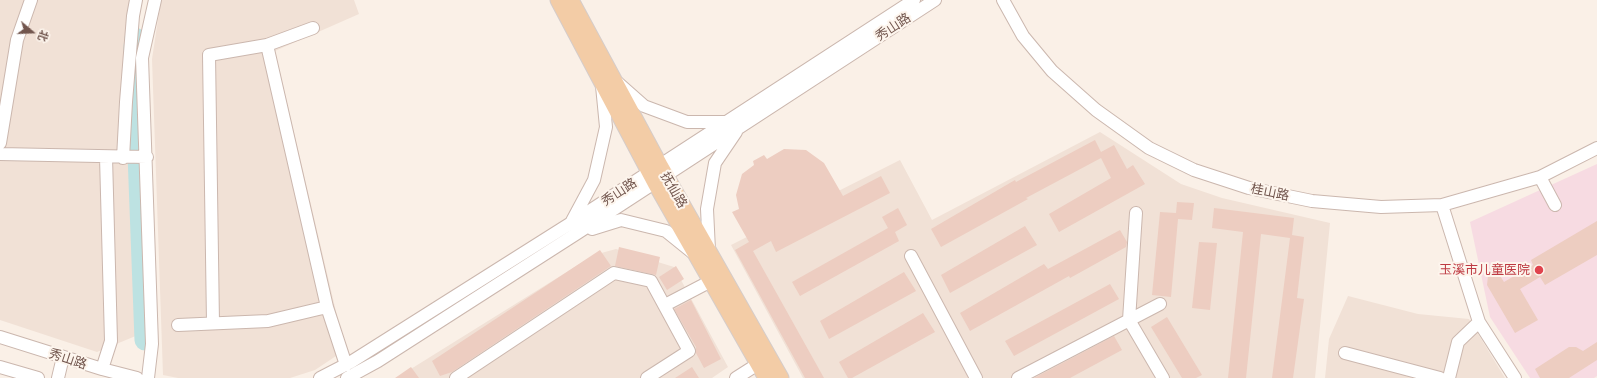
<!DOCTYPE html>
<meta charset="utf-8">
<style>
body{margin:0}
#map{position:relative;width:1597px;height:378px;overflow:hidden;background:#faf0e7;font-family:"Exo 2","Noto Sans SC",sans-serif}
canvas{display:block}
.north{position:absolute;left:12px;top:12px;width:40px;height:40px;-webkit-text-stroke:3px #fdf5ed;paint-order:stroke;rotate:109deg;font-size:11px;font-weight:700;line-height:16px;text-align:center;color:#72564e}
.north::after{content:'';display:block;margin:auto;width:14px;height:18px;background:#72564e;clip-path:polygon(50% 0,100% 100%,50% 72%,0 100%)}
</style>
<div id="map">
<canvas width="1597" height="378"></canvas>
<div class="north">北</div>
</div>
<script>
const c = document.querySelector('canvas').getContext('2d');
c.lineJoin = 'round';
function fill(path, color) {
  c.fillStyle = color;
  c.fill(path, 'evenodd');
}
function shape(rows) {
  const path = new Path2D();
  for (const r of rows) {
    path.moveTo(r[0], r[1]);
    for (let i = 2; i < r.length; i += 2) path.lineTo(r[i], r[i + 1]);
  }
  return path;
}
function strokePath(path, color, width, dash) {
  c.strokeStyle = color;
  c.lineWidth = width;
  c.lineCap = dash ? 'butt' : 'round';
  c.setLineDash(dash || []);
  c.stroke(path);
}
function label(font, color, halo, rows, align = 'center') {
  c.font = font + ' "Exo 2","Noto Sans SC",sans-serif';
  c.lineWidth = 4;
  c.setLineDash([]);
  c.textBaseline = 'middle';
  c.strokeStyle = halo;
  c.fillStyle = color;
  for (const [text, x, y, turn = 0] of rows) {
    c.save();
    c.translate(x, y);
    c.rotate((+turn || 0) * Math.PI / 180);
    c.textAlign = isNaN(turn) ? turn : align;
    if (halo) c.strokeText(text, 0, 0);
    c.fillText(text, 0, 0);
    c.restore();
  }
}
fill(shape([
 [0,0,140,0,131,74,138,335,97,352,0,320],
 [161,0,354,0,359,14,275,51,345,350,315,370,290,378,178,378,163,375,152,59],
 [1100,132,1181,184,1222,198,1330,223,1315,378,803,378,731,245,900,160,932,220],
 [616,249,674,267,728,367,712,378,409,378,406,372,594,255],
 [1348,296,1418,314,1469,319,1505,378,1325,378,1329,339]
]), '#f1e1d6');
fill(shape([
 [1597,164,1597,376,1594,378,1530,378,1490,317,1470,222]
]), '#f7dbe2');
strokePath(shape([
 [135,38,134,48,145,340]
]), '#bde2e2', 21);
fill(shape([
 [1095,140,1101,152,1114,145,1127,169,1133,165,1145,184,1059,232,1049,214,1111,178,1101,158,1026,198,1028,199,941,247,931,229,1015,180,1016,182],
 [784,149,806,150,824,163,843,196,881,176,890,193,776,252,771,241,753,251,824,378,805,378,735,250,749,242,732,212,739,209,736,195,742,174,754,165,753,161,764,155,767,159],
 [1177,202,1194,203,1192,220,1178,219,1171,297,1152,295,1160,212,1176,213],
 [898,208,907,225,895,232,899,241,800,296,792,282,888,228,882,217],
 [1214,208,1294,218,1292,235,1304,237,1297,298,1304,299,1293,378,1272,378,1290,238,1261,234,1246,378,1228,378,1243,232,1212,228],
 [1597,221,1597,255,1545,285,1540,277,1520,289,1538,320,1515,333,1487,285,1488,276,1497,271,1504,282,1533,265,1531,260],
 [1025,226,1037,245,950,293,941,275],
 [1120,230,1127,242,1126,247,1070,278,1069,276,970,331,960,313,1044,264,1048,269],
 [1199,242,1217,243,1210,310,1192,308],
 [619,247,660,257,656,275,615,266],
 [600,250,611,266,452,372,440,376,432,361],
 [676,266,684,279,667,290,659,277],
 [904,272,916,291,829,339,820,321],
 [1110,284,1119,299,1014,356,1005,341],
 [691,300,721,359,704,368,696,353,696,347,674,309],
 [923,313,935,332,852,378,848,378,839,362],
 [1167,317,1202,375,1196,378,1182,378,1151,327],
 [1114,336,1122,350,1070,378,1034,378],
 [1597,342,1597,360,1569,378,1540,378,1535,369,1569,347,1576,347,1583,351],
 [411,367,419,378,395,378],
 [692,367,699,378,675,378]
]), '#edcdc1');
const minor = shape([
 [1003,0,1023,36,1052,71,1096,110,1149,148,1194,170,1249,188,1312,201,1381,207,1442,205,1540,177,1597,148],
 [267,45,327,307,346,365],
 [618,83,644,106,687,122,726,122],
 [0,143,17,40,31,0],
 [0,154,147,157],
 [123,158,126,102,133,16,136,0],
 [1540,177,1555,205],
 [1442,205,1479,322,1515,378],
 [1136,213,1129,320,1163,378],
 [572,221,594,180,606,127,602,86],
 [592,229,621,220,666,231,692,252],
 [709,250,707,209,715,163,736,132],
 [911,256,976,378],
 [665,305,711,281],
 [213,323,209,55,267,45,313,28],
 [178,325,268,321,327,307],
 [0,337,102,369,137,378],
 [1345,353,1440,378],
 [0,367,38,378],
 [102,369,111,341,106,157],
 [58,378,63,357],
 [148,378,152,344,142,58,155,0],
 [320,378,351,362,571,223,914,0],
 [347,378,378,361,579,232,935,0],
 [456,378,614,273,651,281,689,351,647,378],
 [736,378,758,364],
 [1018,378,1160,304],
 [1449,378,1458,342,1479,322]
]);
const major = shape([
 [558,0,655,183,766,378],
 [571,0,660,165,781,378]
]);
strokePath(minor, '#cbb7ae', 14);
strokePath(major, '#d5ccca', 17);
strokePath(minor, '#fff', 12);
strokePath(major, '#f3cca6', 15);
for (const [x, y, r, color] of [
 [1539,270,5,"#e0444e"]
]) {
  const dot = new Path2D();
  dot.arc(x, y, r, 0, 2 * Math.PI);
  c.fillStyle = color;
  c.fill(dot);
  strokePath(dot, '#fdf5ed', 1.5);
}
label('13px', '#72564e', '#fdf5ed', [
 ["秀山路",893,27,-33],
 ["抚仙路",674,190,60],
 ["秀山路",619,192,-33],
 ["桂山路",1270,192,12],
 ["秀山路",68,359,18]
]);
label('13px', '#be3a42', '#fdf5ed', [
 ["玉溪市儿童医院",1530,270]
], 'right');
</script>
